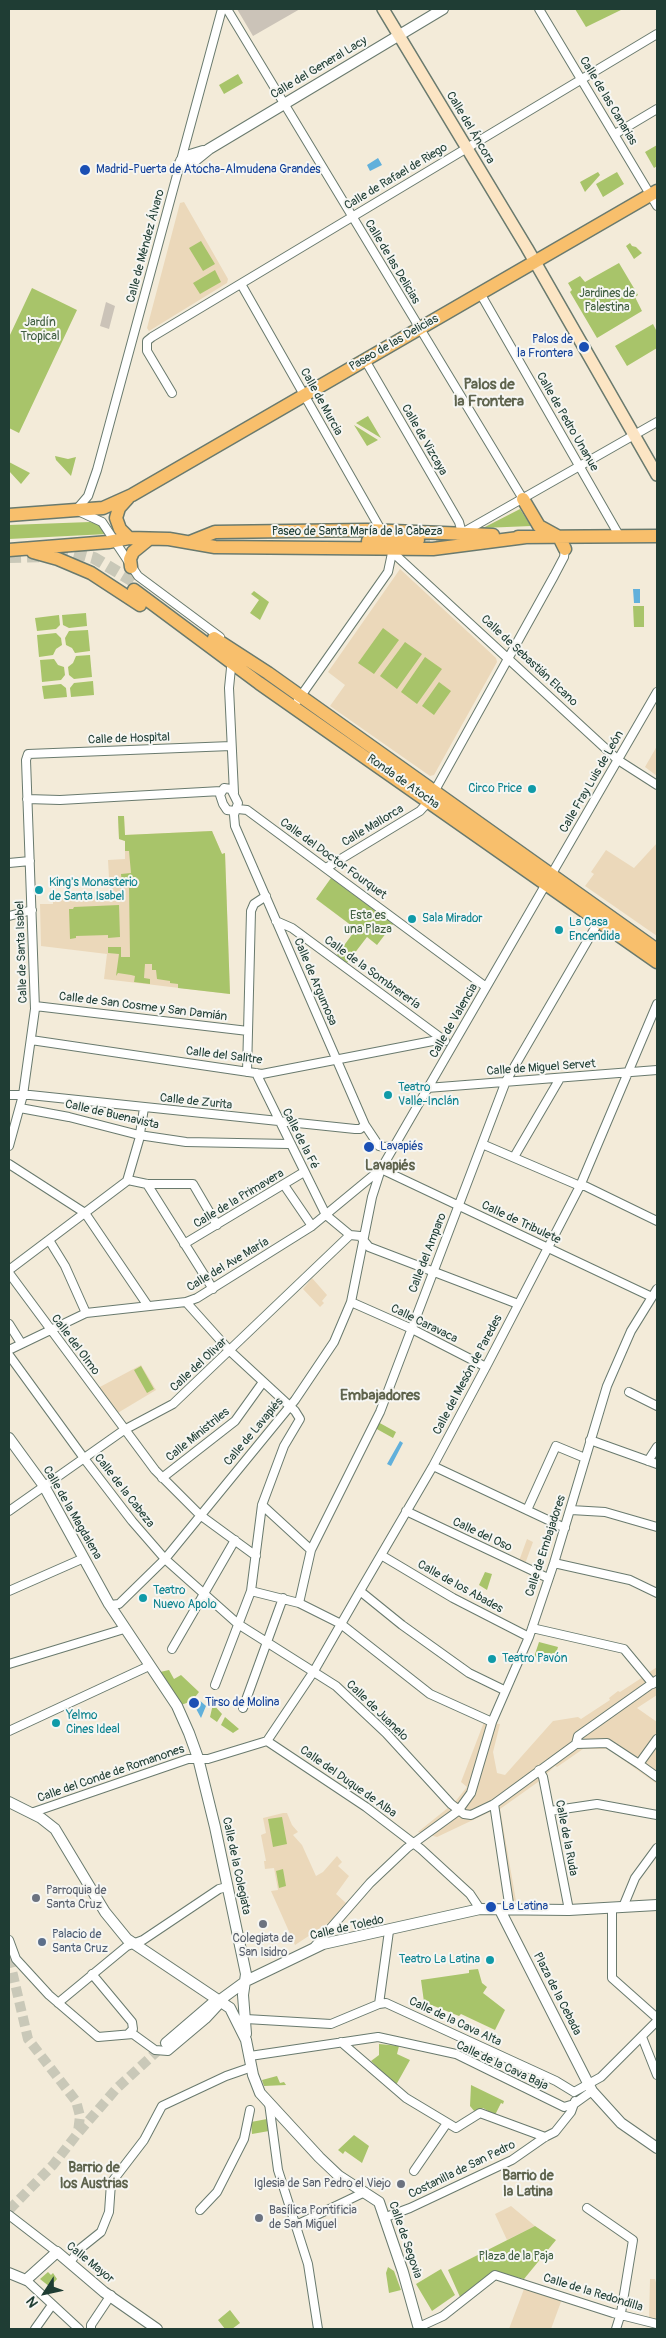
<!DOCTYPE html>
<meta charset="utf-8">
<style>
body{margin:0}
#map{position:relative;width:666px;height:2338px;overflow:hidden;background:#f3ebd9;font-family:Pangolin,sans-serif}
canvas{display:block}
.frame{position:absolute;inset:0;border:10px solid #1f3d34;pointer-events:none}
.north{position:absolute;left:20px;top:2268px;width:50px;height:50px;-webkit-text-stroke:4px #f6f6f2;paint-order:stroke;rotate:235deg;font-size:14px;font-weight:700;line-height:20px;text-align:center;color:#1f3d34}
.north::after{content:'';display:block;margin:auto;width:18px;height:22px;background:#1f3d34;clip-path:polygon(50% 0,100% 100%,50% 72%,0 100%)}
</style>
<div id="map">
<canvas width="666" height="2338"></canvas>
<div class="frame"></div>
<div class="north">N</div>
</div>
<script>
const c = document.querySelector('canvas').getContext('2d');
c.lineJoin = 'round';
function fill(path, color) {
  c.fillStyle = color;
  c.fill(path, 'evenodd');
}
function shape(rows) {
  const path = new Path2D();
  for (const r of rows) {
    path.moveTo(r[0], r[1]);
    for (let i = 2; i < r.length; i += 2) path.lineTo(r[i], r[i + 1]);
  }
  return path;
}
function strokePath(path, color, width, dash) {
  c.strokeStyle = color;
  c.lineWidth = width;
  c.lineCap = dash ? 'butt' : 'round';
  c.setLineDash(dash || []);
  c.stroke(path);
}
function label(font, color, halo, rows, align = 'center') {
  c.font = font + ' Pangolin,sans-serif';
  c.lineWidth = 4;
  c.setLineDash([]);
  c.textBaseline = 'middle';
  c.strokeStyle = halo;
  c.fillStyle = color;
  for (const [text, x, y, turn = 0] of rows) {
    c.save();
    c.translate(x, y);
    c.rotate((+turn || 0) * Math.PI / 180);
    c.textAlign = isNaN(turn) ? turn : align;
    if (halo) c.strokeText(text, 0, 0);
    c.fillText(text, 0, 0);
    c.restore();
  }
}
fill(shape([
 [184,202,228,279,227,283,149,331,147,328,180,203],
 [400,569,496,658,497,662,434,775,430,776,330,706,345,685,328,672],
 [657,746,657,776,645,767],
 [118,816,124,816,125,835,212,831,222,854,225,853,230,994,104,979,107,954,41,946,40,904,53,904,53,898,110,896,108,860,125,859,125,841,119,839],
 [657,843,657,936,585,886,594,874,591,872,606,850,634,868],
 [312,1278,327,1295,322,1301,324,1303,320,1307,303,1289],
 [141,1365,156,1390,116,1414,98,1388],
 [527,1539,533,1542,525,1564,519,1561],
 [626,1647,648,1673,657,1667,657,1695,637,1708,657,1722,657,1784,608,1749,583,1749,557,1767,555,1766,538,1782,500,1809,516,1901,509,1899,494,1810,437,1837,418,1832,454,1803,467,1787,461,1782,484,1722,500,1724,493,1752,497,1773,505,1775,553,1721,578,1717,581,1719,610,1700,609,1698,618,1691,620,1692,643,1677],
 [283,1813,287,1813,292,1825,298,1832,293,1835,302,1845,316,1876,323,1872,337,1856,342,1862,338,1866,349,1876,336,1894,346,1903,330,1922,295,1945,271,1891,278,1890,274,1868,265,1869,264,1861,266,1861,261,1835,266,1833,263,1818],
 [511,2206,535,2226,507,2240,495,2214],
 [650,2279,655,2279,657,2286,657,2321,649,2319],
 [524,2289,562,2299,551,2329,509,2329]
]), '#ebd8ba');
fill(shape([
 [237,9,300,9,253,36],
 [106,302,115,306,109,329,100,326]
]), '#cbc3b8');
fill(shape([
 [575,9,623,9,586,27],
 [238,74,243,83,224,94,219,85],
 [657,145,657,166,654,168,645,152],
 [598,172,600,175,585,192,580,182],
 [617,172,624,184,603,197,596,184],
 [201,241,215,264,203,271,189,248],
 [630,243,632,246,636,247,642,253,634,259,626,246],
 [619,263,638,295,635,297,642,311,597,338,570,292,572,290,568,283,580,276,585,282],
 [215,270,221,282,200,294,193,283],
 [32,288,77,310,19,433,9,428,9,337],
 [653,324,657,332,657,348,627,366,615,346],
 [368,416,381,438,356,423],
 [354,425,378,440,367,446],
 [55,456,68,459,76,457,71,476,56,460],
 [9,462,30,473,21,484,9,471],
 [520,509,531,526,483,528],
 [90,522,100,525,107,534,9,539,9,525],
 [254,591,269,602,260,620,250,613,259,600,251,594],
 [633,606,644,606,644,627,634,627],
 [86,613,87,626,69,628,63,625,62,615],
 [59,615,60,625,56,629,37,631,35,618],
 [383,628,399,640,374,674,358,663],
 [88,630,90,651,75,653,72,648,66,645,65,638,69,631],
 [56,633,61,638,62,645,56,649,53,655,39,657,37,635],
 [405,642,422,654,397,689,380,676],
 [90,655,92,677,74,679,69,675,68,667,73,663,76,656],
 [425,657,442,669,417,704,401,692],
 [54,659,58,665,64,667,65,675,61,680,42,682,40,660],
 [93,681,94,695,71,697,70,688,74,683],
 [439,682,451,691,434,715,422,706],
 [61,684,66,688,67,697,44,699,42,686],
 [118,816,124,816,125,835,212,831,222,854,225,853,230,994,178,988,178,984,170,983,170,981,157,979,156,970,152,970,152,964,145,964,144,978,150,979,150,984,134,982,135,976,131,975,118,973,116,976,119,954,108,953,108,947,121,947,121,957,130,957,129,886,122,886,121,874,131,873,129,851,125,851,125,841,119,839],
 [331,878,393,924,377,945,367,937,347,963,337,955,356,929,316,899],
 [119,905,120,937,108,938,108,935,76,936,76,938,70,939,69,909,73,909,74,907],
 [141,1366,154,1389,147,1393,134,1370],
 [378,1422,396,1432,393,1438,375,1428],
 [485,1572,492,1574,487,1590,479,1585],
 [539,1642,558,1647,553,1663,534,1657],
 [169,1670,174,1679,181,1675,199,1692,192,1701,181,1705,160,1672],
 [213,1704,222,1714,217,1722,210,1717],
 [225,1717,239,1729,233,1733,221,1725],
 [282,1817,287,1844,273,1847,268,1819],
 [283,1869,286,1886,279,1888,276,1871],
 [478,1969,482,1983,487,1987,483,1993,505,2010,495,2030,461,2014,459,2016,424,2002,421,1980,469,1973,469,1970],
 [379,2044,399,2046,397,2054,410,2060,396,2085,371,2061,379,2055],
 [277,2076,280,2083,284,2082,286,2085,264,2086,262,2080],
 [471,2085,504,2101,503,2104,501,2103,495,2115,483,2108,475,2112,470,2106],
 [267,2119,269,2131,252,2134,251,2122],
 [354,2135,369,2146,362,2163,345,2151,343,2154,338,2150],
 [535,2226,556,2240,524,2279,492,2272,460,2297,448,2270],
 [388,2267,394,2271,401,2290,389,2293,386,2273],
 [441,2269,455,2295,432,2311,416,2284],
 [48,2272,51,2275,53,2273,57,2279,50,2287,40,2279],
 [230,2310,240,2323,232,2329,225,2329,218,2320]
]), '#a8c46a');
fill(shape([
 [378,158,382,165,370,171,367,165],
 [633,589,640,589,640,603,634,603],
 [400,1441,403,1443,391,1466,387,1464],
 [197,1698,206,1706,201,1718,193,1703]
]), '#61b0db');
strokePath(shape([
 [9,1958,28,2039,76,2101,80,2116,78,2132],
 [9,2210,53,2165,78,2133,117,2088,164,2045]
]), '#c9c8b8', 10, [10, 5]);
strokePath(shape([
 [418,540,468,540],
 [57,548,94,558,138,584],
 [9,557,44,556]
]), '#c9c8b8', 12, [12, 6]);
const minor = shape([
 [227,9,523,499],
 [539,9,657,206],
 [615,134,657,109],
 [241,284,381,530],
 [480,293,620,537],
 [365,360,459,522,462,533,657,422],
 [172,393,147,351,147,341,152,337,657,34],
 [389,549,618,760,657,785],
 [220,637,138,576,102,522,76,510,88,496,97,470,222,9],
 [231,668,229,688,234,793],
 [298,700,388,572,392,553],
 [27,799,60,800,221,791],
 [238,809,247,810,486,987],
 [235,811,227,810,223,804,220,795,224,788,231,789,238,803,234,815,235,826,365,1125,379,1146,385,1147,393,1146],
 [9,863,30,861],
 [326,868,420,811,429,801,554,576,564,557,565,549],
 [9,916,32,910],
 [276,921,292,928,445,1041],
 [35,1006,248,1031],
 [31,1040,262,1074,443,1039],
 [247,1072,251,911,254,904,266,896],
 [256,1073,326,1215,350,1235,360,1236,369,1247,518,1304],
 [427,1088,657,1070],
 [9,1095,30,1095,355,1129,360,1129,365,1125],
 [20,1108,69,1117,139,1135,186,1142,289,1144],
 [482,1144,580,1186,585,1186,657,1221],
 [9,1146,23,1095,35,1009,26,760,28,754,231,746],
 [514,1157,559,1080],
 [9,1164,85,1213,148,1306],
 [381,1169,652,1297],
 [128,1180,147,1184,193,1184,217,1225],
 [147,1184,213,1289],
 [284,1185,312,1226],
 [49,1240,65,1266,86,1313],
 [184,1244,304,1172],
 [9,1270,127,1181,139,1140,144,1108],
 [9,1273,155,1470,200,1515,256,1556],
 [186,1302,230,1351,295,1411,300,1419,284,1446,262,1505,251,1591,215,1685],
 [351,1302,412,1329,486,1367],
 [9,1324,21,1343],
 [9,1350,86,1313,186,1302,197,1298,312,1226,381,1169],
 [9,1355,86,1461,132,1521,165,1559,238,1624,336,1686,386,1733,451,1804,464,1814,471,1815,494,1804,576,1744,578,1736,657,1680],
 [629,1392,657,1406],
 [590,1440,657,1464],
 [648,1461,657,1447],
 [433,1466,565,1528],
 [162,1478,235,1421,263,1382],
 [262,1505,311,1550],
 [527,1510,556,1446,585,1458],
 [571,1510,605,1512,657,1527],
 [9,1511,124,1430,173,1404,350,1235],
 [406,1511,548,1578],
 [381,1555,453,1598,529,1637],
 [554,1563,630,1580,657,1593],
 [9,1591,84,1558],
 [251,1591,299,1603,341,1624,430,1694,492,1722],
 [360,1591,402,1625,469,1673,504,1690],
 [299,1603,311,1550,380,1412,506,1081,599,921],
 [110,1605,119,1604,165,1559,295,1400,334,1342,351,1302,372,1197,381,1169,657,692],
 [532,1628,624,1649,653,1684],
 [172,1649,235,1540],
 [9,1664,124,1629],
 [243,1708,283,1598],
 [9,1731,149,1666],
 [657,1739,639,1764,657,1777],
 [267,1741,314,1671,360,1591,433,1466,488,1363,580,1186,657,1004],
 [267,1741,366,1807,421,1849,470,1894,480,1909],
 [576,1744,607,1743,639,1764],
 [539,1770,543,1777,569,1910],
 [494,1804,510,1910],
 [550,1811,597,1804,657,1815],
 [31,1813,188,1759,208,1759,267,1741],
 [623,1907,635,1878,657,1848],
 [612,1908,612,1978,657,2018],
 [9,1940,16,1959,49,1995,98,2037,133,2034,155,2050,168,2051,206,2019,218,2006,220,2000],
 [315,1946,370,1883,407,1848,458,1811,471,1793,492,1722,529,1637,554,1563,607,1386,631,1331,657,1289],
 [92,1974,132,2022,133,2029,128,2034],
 [58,2003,127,1946,143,1940,219,1889,227,1887],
 [379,2004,389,1931],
 [246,2019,331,2024,379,2004,386,2003,556,2081,574,2092],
 [642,2037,657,2075],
 [341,2042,406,2098,456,2128,480,2113,545,2137],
 [250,2056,378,2037,456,2054,564,2107,574,2104,592,2091],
 [574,2092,601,2077,657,2021],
 [269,2103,278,2170,308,2264,318,2329],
 [414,2171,447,2123],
 [587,2208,633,2240,621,2313,616,2329],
 [200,2210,217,2192,244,2139,250,2110],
 [9,2215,57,2252],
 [386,2217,410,2208,512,2160,545,2137,555,2132,571,2112,575,2101],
 [296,2225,365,2192],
 [70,2262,81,2248,101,2232,109,2212,111,2183,144,2140,162,2106,226,2076,252,2067],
 [26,2280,79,2329],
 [419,2327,443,2316,495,2275,613,2313,657,2324],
 [35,2329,52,2305],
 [91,2329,91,2325,111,2295]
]);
const tertiary = shape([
 [181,161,190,155,203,151],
 [180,163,185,165,193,162,209,149,443,9],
 [9,1438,44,1486,109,1604,177,1706,189,1733,198,1758,215,1827,246,1974,243,1995,246,2034],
 [9,1802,41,1818,55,1829,105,1912,127,1939,230,2008,246,2040,253,2075,260,2093,319,2157,339,2176,379,2202,403,2272,419,2329],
 [500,1910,592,2091,621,2123,657,2148],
 [166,2043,215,2001,220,2000,246,1981,323,1944,480,1909,569,1910,657,1905],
 [9,2273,26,2280,57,2252,104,2292,157,2329]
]);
const secondary = shape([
 [383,9,527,248,657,475]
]);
const primary = shape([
 [128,498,119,508,116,518,120,529,129,538],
 [523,499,539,526,559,537,565,549],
 [9,515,103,508,132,495,657,191],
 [518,537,657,536],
 [368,541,418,540],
 [190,542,215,532,367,530,493,535],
 [9,550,109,542,129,538,169,539,215,547,433,549,526,537],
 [33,552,58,559,91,573,140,605],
 [131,567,130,559,133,552,149,539],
 [134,590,259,683,657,962],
 [214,638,268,673,657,950]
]);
strokePath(minor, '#697a6e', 10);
strokePath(tertiary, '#697a6e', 12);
strokePath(secondary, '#697a6e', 14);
strokePath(primary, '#697a6e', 15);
strokePath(minor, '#fff', 8);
strokePath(tertiary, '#fff', 10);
strokePath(secondary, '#fce5c4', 11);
strokePath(primary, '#f8bf6c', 12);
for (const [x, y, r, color] of [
 [85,170,6,"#1a4fb4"],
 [584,347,6,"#1a4fb4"],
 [532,789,5,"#0f9aa8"],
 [39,890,5,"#0f9aa8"],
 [412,919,5,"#0f9aa8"],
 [559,930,5,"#0f9aa8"],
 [388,1095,5,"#0f9aa8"],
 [369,1147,6,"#1a4fb4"],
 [143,1598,5,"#0f9aa8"],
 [492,1659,5,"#0f9aa8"],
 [194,1703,6,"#1a4fb4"],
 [56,1723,5,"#0f9aa8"],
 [36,1898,5,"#6b7280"],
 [491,1907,6,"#1a4fb4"],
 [263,1924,5,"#6b7280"],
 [42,1942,5,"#5c6f8a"],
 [490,1960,5,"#0f9aa8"],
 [401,2184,5,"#6b7280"],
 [259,2218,5,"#6b7280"]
]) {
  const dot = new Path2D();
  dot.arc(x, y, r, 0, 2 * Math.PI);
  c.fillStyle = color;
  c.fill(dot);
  strokePath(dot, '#f6f6f2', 2);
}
label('12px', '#1f3d34', '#f6f6f2', [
 ["Calle del General Lacy",319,68,-31],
 ["Calle de las Canarias",608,101,59],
 ["Calle del Áncora",470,128,59],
 ["Calle de Rafael de Riego",396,177,-31],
 ["Calle de Méndez Álvaro",146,246,-75],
 ["Calle de las Delicias",392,262,59],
 ["Paseo de las Delicias",394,343,-30],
 ["Calle de Murcia",321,402,61],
 ["Calle de Pedro Unanue",567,422,60],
 ["Calle de Vizcaya",424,440,60],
 ["Paseo de Santa María de la Cabeza",357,532],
 ["Calle de Sebastián Elcano",529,661,43],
 ["Calle de Hospital",129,739,-2],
 ["Ronda de Atocha",403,782,35],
 ["Calle Fray Luis de León",592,782,-60],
 ["Calle Mallorca",373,826,-31],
 ["Calle del Doctor Fourquet",333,859,36],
 ["Calle de Santa Isabel",22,952,-92],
 ["Calle de la Sombrerería",372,973,36],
 ["Calle de Argumosa",315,982,67],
 ["Calle de San Cosme y San Damián",143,1007,7],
 ["Calle de Valencia",454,1021,-60],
 ["Calle del Salitre",224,1056,7],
 ["Calle de Miguel Servet",541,1068,-4],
 ["Calle de Zurita",196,1102,6],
 ["Calle de Buenavista",112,1115,13],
 ["Calle de la Fé",300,1139,63],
 ["Calle de la Primavera",239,1199,-31],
 ["Calle de Tribulete",521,1223,25],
 ["Calle del Amparo",428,1253,-69],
 ["Calle del Ave María",228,1265,-31],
 ["Calle Caravaca",424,1324,26],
 ["Calle del Olmo",75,1345,53],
 ["Calle del Olivar",199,1365,-43],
 ["Calle del Mesón de Paredes",468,1375,-62],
 ["Calle de Lavapiés",254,1432,-50],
 ["Calle Ministriles",198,1435,-39],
 ["Calle de la Cabeza",124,1491,52],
 ["Calle de la Magdalena",72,1513,60],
 ["Calle del Oso",482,1535,25],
 ["Calle de Embajadores",546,1546,-72],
 ["Calle de los Abades",460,1587,29],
 ["Calle de Juanelo",377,1711,44],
 ["Calle del Conde de Romanones",111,1774,-19],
 ["Calle del Duque de Alba",348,1782,35],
 ["Calle de la Ruda",566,1838,79],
 ["Calle de la Colegiata",236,1866,78],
 ["Calle de Toledo",347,1928,-13],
 ["Plaza de la Cebada",557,1994,63],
 ["Calle de la Cava Alta",455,2022,25],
 ["Calle de la Cava Baja",502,2066,25],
 ["Costanilla de San Pedro",462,2170,-26],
 ["Calle de Segovia",405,2240,71],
 ["Calle Mayor",90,2263,39],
 ["Calle de la Redondilla",593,2293,17]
]);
label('12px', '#164399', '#f6f6f2', [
 ["Madrid-Puerta de Atocha-Almudena Grandes",96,170],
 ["Palos de",573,340,"right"],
 ["la Frontera",573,354,"right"],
 ["Lavapiés",380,1147],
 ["Tirso de Molina",205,1703],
 ["La Latina",502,1907]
], 'left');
label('12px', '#415f42', '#f6f6f2', [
 ["Jardines de",607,294],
 ["Palestina",607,308],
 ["Jardín",40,323],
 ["Tropical",40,337],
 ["Esta es",368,916],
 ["una Plaza",368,930],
 ["Plaza de la Paja",516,2257]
]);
label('12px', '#0d838f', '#f6f6f2', [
 ["Circo Price",522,789,"right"],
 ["King's Monasterio",49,883],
 ["de Santa Isabel",49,897],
 ["Sala Mirador",422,919],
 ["La Casa",569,923],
 ["Encendida",569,937],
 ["Teatro",398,1088],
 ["Valle-Inclán",398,1102],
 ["Teatro",153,1591],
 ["Nuevo Apolo",153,1605],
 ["Teatro Pavón",502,1659],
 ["Yelmo",66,1716],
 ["Cines Ideal",66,1730],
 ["Teatro La Latina",480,1960,"right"]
], 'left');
label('12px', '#5b616d', '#f6f6f2', [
 ["Parroquia de",46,1891],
 ["Santa Cruz",46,1905],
 ["Colegiata de",263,1939,"center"],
 ["San Isidro",263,1953,"center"],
 ["Iglesia de San Pedro el Viejo",391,2184,"right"],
 ["Basílica Pontificia",269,2211],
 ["de San Miguel",269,2225]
], 'left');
label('12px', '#4e5e75', '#f6f6f2', [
 ["Palacio de",52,1935],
 ["Santa Cruz",52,1949]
], 'left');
label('bold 14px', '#5e634d', '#f6f6f2', [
 ["Lavapiés",390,1166],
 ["Barrio de",94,2168],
 ["los Austrias",94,2184],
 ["Barrio de",528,2176],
 ["la Latina",528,2192]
]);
label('bold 15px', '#5e634d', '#f6f6f2', [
 ["Palos de",489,385],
 ["la Frontera",489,402],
 ["Embajadores",380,1396]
]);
</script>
